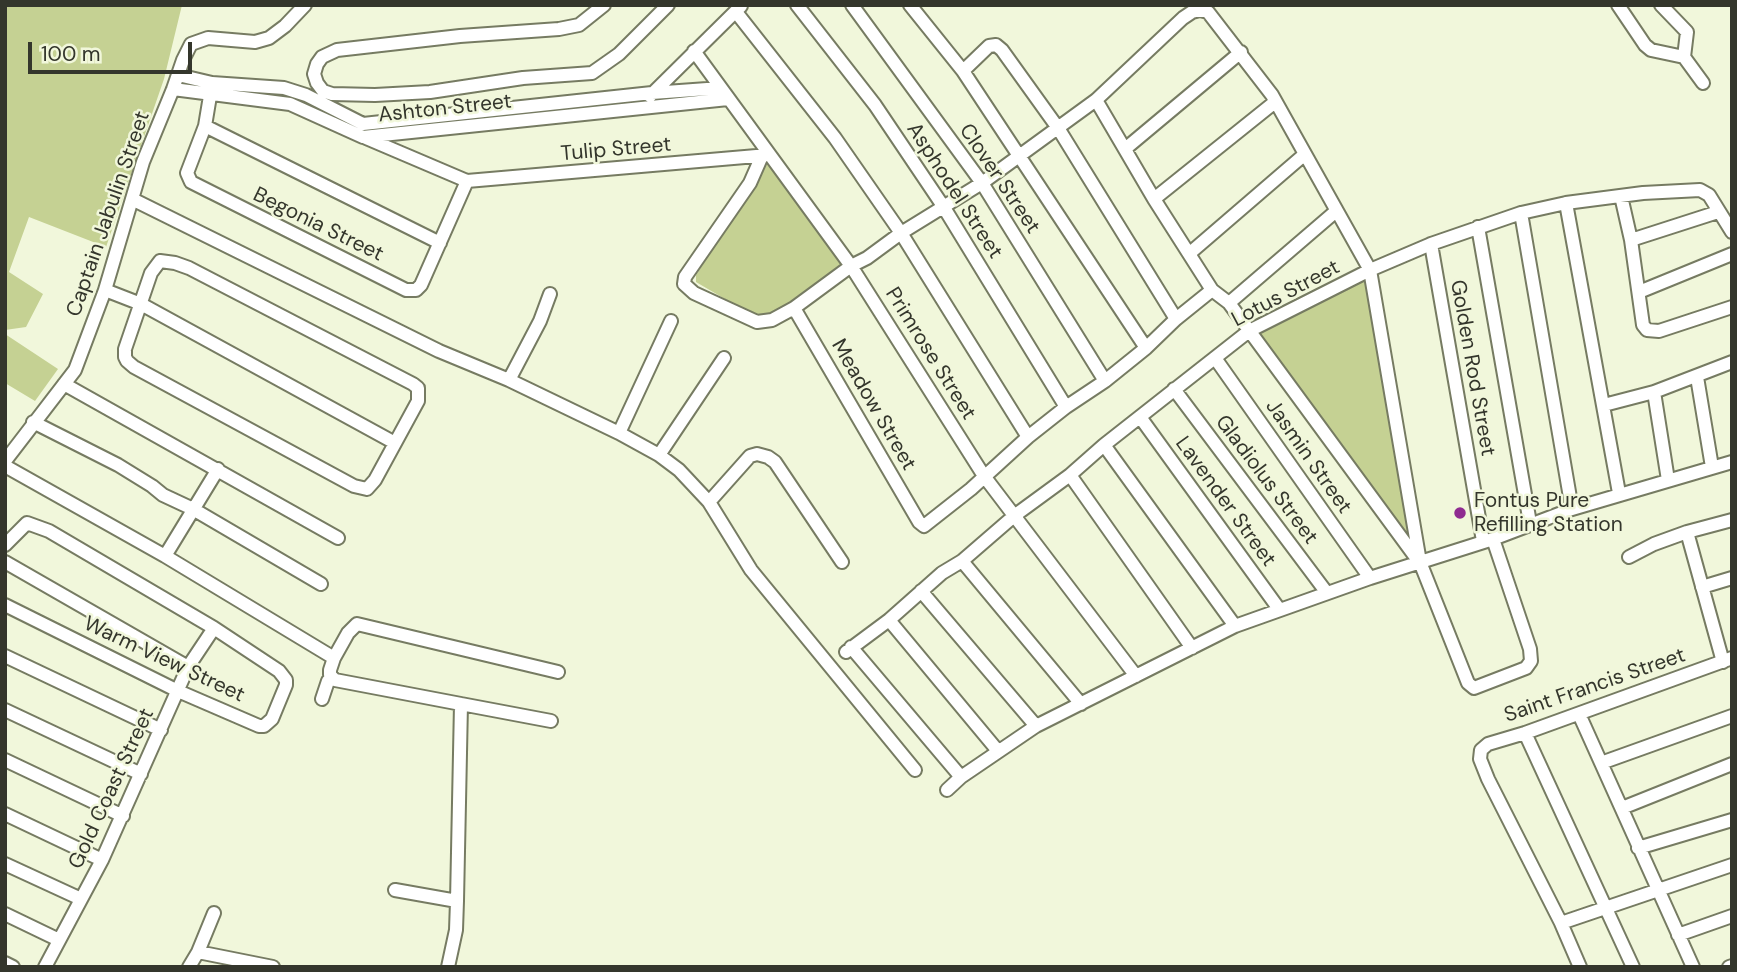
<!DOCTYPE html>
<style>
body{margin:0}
#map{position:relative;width:1737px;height:972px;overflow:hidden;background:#f1f7db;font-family:"DM Sans",sans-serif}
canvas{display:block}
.frame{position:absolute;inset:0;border:7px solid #34362c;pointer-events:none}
.scale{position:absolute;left:28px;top:42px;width:164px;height:32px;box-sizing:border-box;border:4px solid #34362c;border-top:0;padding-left:9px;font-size:21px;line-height:24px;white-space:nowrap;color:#34362c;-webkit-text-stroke:5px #f1f7db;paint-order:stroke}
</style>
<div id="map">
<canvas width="1737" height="972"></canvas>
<div class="frame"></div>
<div class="scale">100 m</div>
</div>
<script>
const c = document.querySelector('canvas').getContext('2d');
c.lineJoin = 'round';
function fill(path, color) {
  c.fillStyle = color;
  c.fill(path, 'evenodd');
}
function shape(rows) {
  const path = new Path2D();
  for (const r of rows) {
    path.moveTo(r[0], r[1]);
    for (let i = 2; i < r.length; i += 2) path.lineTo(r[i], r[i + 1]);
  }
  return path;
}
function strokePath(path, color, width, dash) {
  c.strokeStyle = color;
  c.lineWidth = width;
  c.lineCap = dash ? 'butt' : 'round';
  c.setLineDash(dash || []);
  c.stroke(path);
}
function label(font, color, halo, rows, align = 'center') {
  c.font = font + ' "DM Sans",sans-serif';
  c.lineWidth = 5;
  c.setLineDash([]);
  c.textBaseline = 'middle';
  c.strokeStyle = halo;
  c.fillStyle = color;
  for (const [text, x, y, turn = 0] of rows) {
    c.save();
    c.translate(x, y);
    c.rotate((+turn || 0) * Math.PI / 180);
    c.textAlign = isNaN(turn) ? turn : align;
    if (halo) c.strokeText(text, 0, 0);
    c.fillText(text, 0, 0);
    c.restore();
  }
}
fill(shape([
 [5,5,182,5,164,79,106,247,29,217,9,272,43,294,26,327,5,330],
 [769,161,847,266,783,313,759,319,696,282,696,275,753,186,762,162],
 [1366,278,1411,540,1256,333],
 [5,334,58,369,35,401,5,383]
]), '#c5d193');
const minor = shape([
 [604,5,579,25,559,29,460,36,337,50,322,57,317,64,314,74,317,83,323,91,332,94,375,95,430,92,523,78,592,73,619,54,668,5],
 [797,5,875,105,943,206,1066,407],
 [852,5,982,183,1105,381],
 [910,5,963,71,1146,348],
 [1618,5,1645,45,1651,50,1684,57],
 [1661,5,1687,32,1684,57,1703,83],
 [736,12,835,138,901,233,1028,437],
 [694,51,851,266,984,476,1136,676],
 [963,71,989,46,996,45,1002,50,1058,128,1176,319],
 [178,75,212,83,284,88,306,95,363,124,652,93,721,88],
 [173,89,290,104,363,137,728,99],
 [211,90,205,126,187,173,191,182,406,290,416,290,421,285,467,181],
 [650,96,741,6],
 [1096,100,1154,199,1212,290,1229,303,1417,559],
 [205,126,440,243],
 [366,138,467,181,768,155],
 [1125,149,1241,52],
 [761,158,750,183,685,277,684,284,694,293,757,322,772,320,794,308,851,266,867,258,901,233,982,183,1096,100,1183,18,1192,12,1200,10,1208,12,1272,95,1370,270,1420,562,1468,683,1474,688,1526,668,1531,661,1530,649,1493,539],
 [1621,196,1631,240,1643,325,1647,330,1659,331,1732,307],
 [132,199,439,351,509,380,619,433,659,455,679,470,709,502,751,570,915,770],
 [1154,199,1275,102],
 [1566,203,1619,493],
 [1521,213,1572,509],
 [1478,227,1530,523],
 [1631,240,1718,212],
 [1431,244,1483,541],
 [1190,253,1305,154],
 [160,261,175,263,189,268,413,384,418,388,418,401,375,480,367,489,354,486,134,367,127,361,125,357,125,349,151,273,160,261],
 [105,290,141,304,395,443],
 [1639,292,1732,254],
 [1229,303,1335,212],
 [794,308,919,522,924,526,971,489,1028,437,1066,407,1105,381,1146,348,1176,319,1212,290],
 [1215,358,1370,578],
 [1697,377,1712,467],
 [509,380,540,321,550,294],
 [64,384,338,538],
 [1174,389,1327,593],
 [1654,392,1668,480],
 [1604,405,1654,392,1732,362],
 [1140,417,1279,609],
 [33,422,118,465,152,486,163,495,193,509,321,584],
 [619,433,671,321],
 [1104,445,1235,626],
 [659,455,724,358],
 [5,461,75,370,105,290,143,162,173,89,183,60,191,44,208,38,255,42,269,38,285,26,305,5],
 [5,466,165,556,334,658],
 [1070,475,1192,648],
 [709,502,750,456,757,454,768,457,775,462,842,562],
 [1687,532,1723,662],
 [5,545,27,523,49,531,214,628,279,671,286,680,286,685,272,719,264,726,259,726,178,691,5,605],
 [165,556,218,469],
 [1629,557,1654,544,1687,532,1732,520],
 [962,561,1081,704],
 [5,562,188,667],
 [1702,587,1732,578],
 [921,591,1036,726],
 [889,620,998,751],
 [851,647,961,777],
 [846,652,889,620,942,573,962,561,1014,516,1070,475,1104,445,1249,331,1370,270,1431,244,1521,213,1566,203,1643,193,1700,190,1709,195,1732,232],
 [5,656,161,730],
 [322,699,328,681,332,678],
 [461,704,551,721],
 [5,710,141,774],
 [1579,714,1693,967],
 [1525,733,1633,967],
 [5,760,123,816],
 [1601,763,1732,716],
 [947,790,961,777,1036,726,1235,626,1370,578,1493,539,1572,509,1732,462],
 [1622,808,1732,764],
 [5,814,102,860],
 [1638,848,1732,820],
 [5,864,81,899],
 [395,890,457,901],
 [5,914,59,940],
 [1561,923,1732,865],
 [1678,935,1732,916],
 [198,952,214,913],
 [5,963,13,967],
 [45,967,102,860,188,667,214,628],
 [189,967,198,952,273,967],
 [448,967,456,930,457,901,461,704,335,680,330,675,330,670,334,658,348,633,357,624,558,672],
 [1580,967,1561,923,1488,779,1480,759,1481,750,1488,744,1525,733,1732,658],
 [1729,967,1732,966]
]);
strokePath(minor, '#767b62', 16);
strokePath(minor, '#fff', 12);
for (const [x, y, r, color] of [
 [1460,513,7,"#8f2b91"]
]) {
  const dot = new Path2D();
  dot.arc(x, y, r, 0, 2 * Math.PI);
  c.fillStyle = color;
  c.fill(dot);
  strokePath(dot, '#f1f7db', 2.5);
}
label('21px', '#34362c', '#f1f7db', [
 ["Ashton Street",445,109,-6],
 ["Tulip Street",616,150,-5],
 ["Clover Street",999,179,56],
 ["Asphodel Street",954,191,57],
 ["Captain Jabulin Street",109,214,-71],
 ["Begonia Street",318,225,26],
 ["Lotus Street",1286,294,-28],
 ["Primrose Street",930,354,58],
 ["Golden Rod Street",1472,368,80],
 ["Meadow Street",873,405,60],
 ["Jasmin Street",1308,457,55],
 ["Gladiolus Street",1266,480,53],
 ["Lavender Street",1225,502,54],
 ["Warm View Street",164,660,25],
 ["Saint Francis Street",1595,686,-19],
 ["Gold Coast Street",112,789,-65]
]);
label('21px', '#34362c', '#f1f7db', [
 ["Fontus Pure",1474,501],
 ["Refilling Station",1474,525]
], 'left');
</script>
